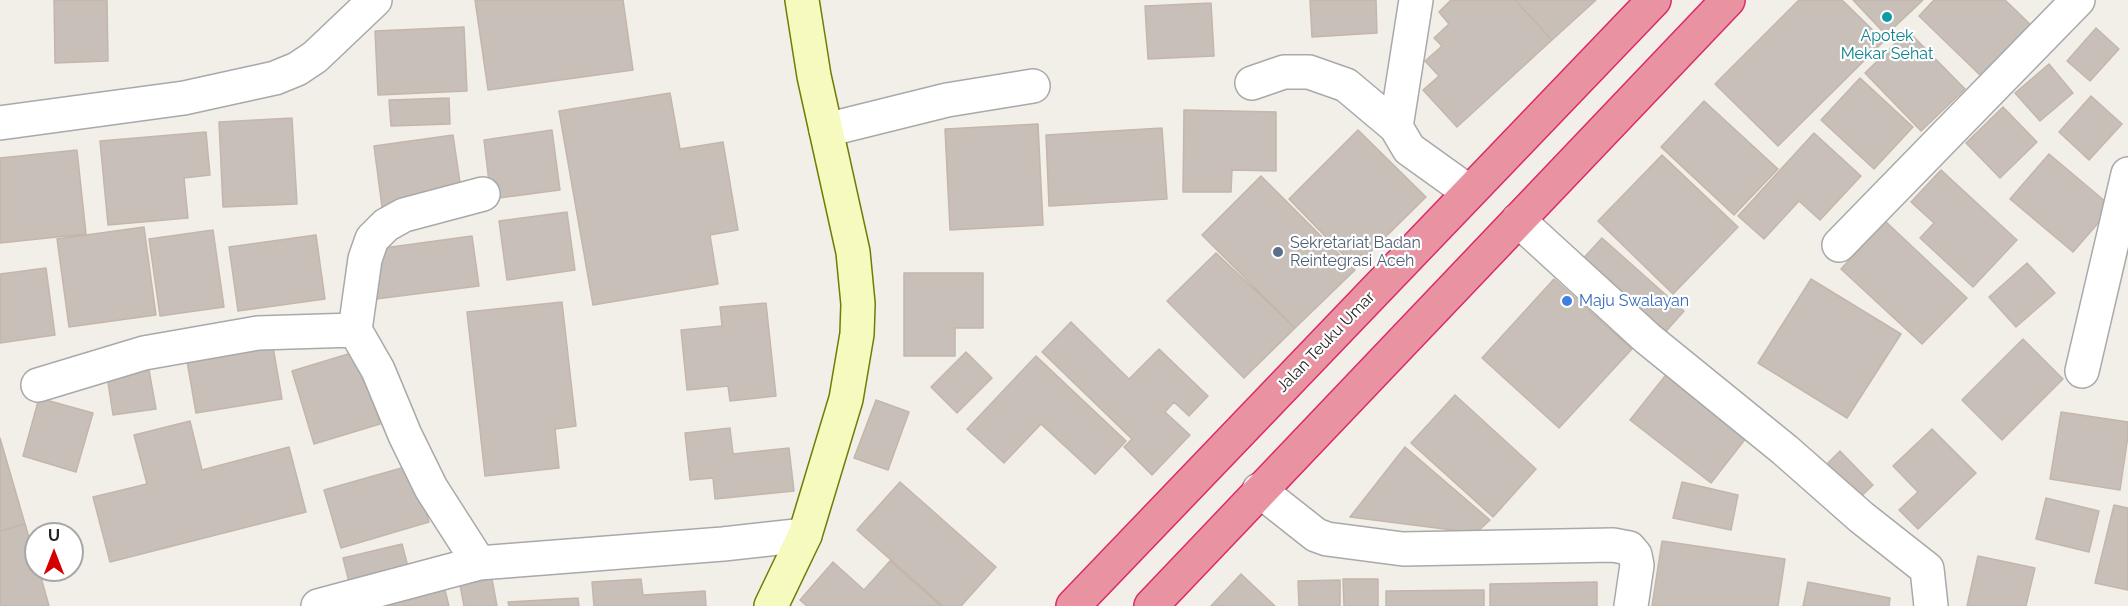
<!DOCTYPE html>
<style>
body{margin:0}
#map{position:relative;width:2128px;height:606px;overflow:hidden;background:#f2efe9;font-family:Raleway,sans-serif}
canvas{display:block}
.north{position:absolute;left:24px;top:522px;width:60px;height:60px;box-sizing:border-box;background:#fff;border:2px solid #a7a7a7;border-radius:50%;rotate:0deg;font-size:16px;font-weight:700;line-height:24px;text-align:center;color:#222}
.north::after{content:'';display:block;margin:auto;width:21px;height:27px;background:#d40000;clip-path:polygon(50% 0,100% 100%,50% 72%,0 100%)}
</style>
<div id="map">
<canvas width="2128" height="606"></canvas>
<div class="north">U</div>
</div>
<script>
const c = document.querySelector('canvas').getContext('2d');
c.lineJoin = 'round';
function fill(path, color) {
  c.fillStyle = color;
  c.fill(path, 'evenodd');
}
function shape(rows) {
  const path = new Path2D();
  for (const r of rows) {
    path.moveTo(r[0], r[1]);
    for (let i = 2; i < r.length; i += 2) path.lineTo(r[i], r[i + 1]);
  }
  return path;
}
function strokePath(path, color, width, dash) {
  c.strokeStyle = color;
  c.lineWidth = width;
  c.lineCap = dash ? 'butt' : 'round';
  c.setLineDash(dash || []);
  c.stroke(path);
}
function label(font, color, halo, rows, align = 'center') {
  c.font = font + ' Raleway,sans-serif';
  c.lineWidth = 4.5;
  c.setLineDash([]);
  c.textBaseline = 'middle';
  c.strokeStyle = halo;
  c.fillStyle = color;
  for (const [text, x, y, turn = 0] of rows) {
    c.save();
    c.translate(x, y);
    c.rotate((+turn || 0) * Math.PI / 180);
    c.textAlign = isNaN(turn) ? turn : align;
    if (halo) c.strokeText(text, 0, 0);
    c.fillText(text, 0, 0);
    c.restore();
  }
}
const building = shape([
 [54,0,107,0,108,61,55,63,54,0],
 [475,0,623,0,633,70,488,90,475,0],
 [1310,0,1376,0,1377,33,1312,37,1310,0],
 [1451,0,1515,0,1552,40,1457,127,1423,90,1439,76,1425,61,1442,46,1434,38,1449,24,1439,12,1451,0],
 [1515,0,1596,0,1552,40,1515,0],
 [1799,0,1842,0,1884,41,1778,146,1715,84,1799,0],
 [1853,0,1923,0,1886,35,1853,0],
 [1934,0,2005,0,2032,26,1982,77,1919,16,1934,0],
 [1211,3,1214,56,1148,59,1145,6,1211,3],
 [464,27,467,91,378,95,375,31,464,27],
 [2096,28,2119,49,2090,81,2067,61,2096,28],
 [1908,31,1965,89,1921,131,1865,73,1908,31],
 [2049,64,2073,93,2040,121,2015,93,2049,64],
 [1860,78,1913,127,1874,169,1821,120,1860,78],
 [670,93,680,149,723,142,738,230,710,235,718,284,593,305,559,111,670,93],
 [2091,96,2122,124,2089,160,2059,132,2091,96],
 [449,98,450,124,391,126,389,100,449,98],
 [1704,101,1778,169,1734,215,1661,147,1704,101],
 [2003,107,2037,142,2000,178,1966,143,2003,107],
 [1184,110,1276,112,1276,171,1232,170,1231,192,1183,192,1184,110],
 [292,118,297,204,223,207,219,122,292,118],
 [1038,124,1043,225,950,230,945,129,1038,124],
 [1162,128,1167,199,1049,206,1046,135,1162,128],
 [552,130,560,190,491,199,484,140,552,130],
 [1358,130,1426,197,1355,267,1289,199,1358,130],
 [206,132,210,175,184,178,188,218,108,225,100,141,206,132],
 [1814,133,1861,176,1820,220,1799,201,1764,239,1738,216,1814,133],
 [453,135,462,196,382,207,374,146,453,135],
 [77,150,86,234,0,243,0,158,77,150],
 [2049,154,2112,207,2073,252,2010,199,2049,154],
 [1662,155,1738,227,1673,294,1598,221,1662,155],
 [1941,170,2017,240,1973,287,1920,238,1934,223,1911,202,1941,170],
 [1261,176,1355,270,1295,328,1202,235,1261,176],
 [567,212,575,270,507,280,499,221,567,212],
 [1885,221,1967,298,1922,344,1841,269,1885,221],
 [144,227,156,315,69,327,57,239,144,227],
 [213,230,224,307,160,316,149,239,213,230],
 [316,235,325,299,238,311,229,247,316,235],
 [472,236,479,286,376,299,369,250,472,236],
 [1602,238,1684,311,1661,337,1579,263,1602,238],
 [1216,253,1295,328,1244,378,1167,301,1216,253],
 [2027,263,2055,293,2016,327,1989,297,2027,263],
 [46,268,55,335,0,343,0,274,46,268],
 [904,273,983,273,983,328,955,328,955,356,904,356,904,273],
 [1554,279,1632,349,1559,428,1482,358,1554,279],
 [1811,279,1901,334,1847,418,1758,363,1811,279],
 [562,302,576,426,555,429,559,468,485,476,467,312,562,302],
 [766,303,776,396,730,401,728,386,687,390,681,330,722,326,720,307,766,303],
 [1071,322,1129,379,1159,349,1208,396,1189,416,1174,402,1165,412,1190,435,1152,475,1124,447,1132,439,1042,352,1071,322],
 [2023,339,2063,379,2002,440,1962,400,2023,339],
 [273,347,282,399,196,413,187,361,273,347],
 [358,351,380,424,314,444,292,371,358,351],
 [966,352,992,378,957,413,931,387,966,352],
 [1036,356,1126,441,1095,474,1041,424,1004,463,967,429,1036,356],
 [149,370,156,409,113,415,107,376,149,370],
 [1669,371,1750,433,1711,483,1630,420,1669,371],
 [1455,395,1536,469,1493,517,1411,443,1455,395],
 [39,398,93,413,76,472,23,456,39,398],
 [876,400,909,412,888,470,854,458,876,400],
 [2061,412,2128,422,2128,436,2120,490,2050,479,2061,412],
 [190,421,202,470,289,447,306,512,110,562,93,497,147,484,134,435,190,421],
 [730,428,733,454,789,448,794,491,715,499,713,478,690,480,685,433,730,428],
 [1932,429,1976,473,1918,529,1899,510,1918,492,1893,466,1932,429],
 [0,438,25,524,0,531,0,438],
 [1405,447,1490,520,1476,533,1350,517,1405,447],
 [1840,451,1873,485,1852,505,1819,472,1840,451],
 [412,465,429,522,341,548,324,490,412,465],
 [900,482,996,567,961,606,943,606,857,530,900,482],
 [1682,482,1738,495,1731,530,1673,518,1682,482],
 [2046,498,2099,511,2089,552,2036,539,2046,498],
 [2114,505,2128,508,2128,590,2095,583,2114,505],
 [25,524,36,561,36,570,39,570,49,606,0,606,0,531,25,524],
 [1662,541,1785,559,1778,606,1652,606,1662,541],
 [402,544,408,567,349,582,343,558,402,544],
 [1978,556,2035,568,2026,606,1967,606,1978,556],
 [890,561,941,606,807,606,800,600,833,562,864,590,890,561],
 [1241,574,1275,606,1211,606,1241,574],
 [492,579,497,606,464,606,460,585,492,579],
 [641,579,643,595,705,591,706,606,594,606,592,582,641,579],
 [1343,579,1378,579,1378,606,1344,606,1343,579],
 [1340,580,1340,606,1299,606,1298,581,1340,580],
 [1597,582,1597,606,1490,606,1490,584,1597,582],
 [1808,582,1890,598,1889,606,1803,606,1808,582],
 [445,590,449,606,386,606,445,590],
 [1484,590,1484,606,1386,606,1386,591,1484,590],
 [578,598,579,606,509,606,508,602,578,598]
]);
fill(building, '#c7bfb8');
strokePath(building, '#c4b6ab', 1.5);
const street = shape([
 [1416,0,1396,127,1409,149,1469,192],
 [1252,83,1284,72,1309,72,1346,85,1396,127],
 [0,123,184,98,275,78,297,69,315,57,375,0],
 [826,130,947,100,1033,86],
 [1518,220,1647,338,1785,450,1861,517,1927,569,1931,606],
 [1839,245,2078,0],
 [2082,371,2128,174],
 [38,385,144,353,258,333,355,330],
 [1259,490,1316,535,1327,539,1403,549,1613,545,1629,548,1635,555,1637,565,1631,606],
 [479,563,431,488,405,435,378,370,355,330,365,259,372,239,386,225,404,215,483,194],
 [318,606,479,563,723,544,805,535]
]);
const secondary = shape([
 [771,606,805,535,846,399,857,334,858,304,853,252,814,76,802,0]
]);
const highway = shape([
 [1073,606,1654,0],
 [1151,606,1728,0]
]);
strokePath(street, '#a9a9a9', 36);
strokePath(secondary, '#707d05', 36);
strokePath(highway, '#dc2a67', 36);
strokePath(street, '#fff', 33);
strokePath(secondary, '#f7fabf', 33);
strokePath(highway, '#e892a2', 33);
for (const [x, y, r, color] of [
 [1887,17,6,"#0f9aa8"],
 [1278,252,6,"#5c6f8a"],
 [1567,301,6,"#3f7fe0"]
]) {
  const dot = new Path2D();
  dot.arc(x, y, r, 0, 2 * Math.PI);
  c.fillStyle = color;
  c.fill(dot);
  strokePath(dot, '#fff', 2);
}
label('16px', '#0d838f', '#fff', [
 ["Apotek",1887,36],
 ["Mekar Sehat",1887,54]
]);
label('16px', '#4e5e75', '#fff', [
 ["Sekretariat Badan",1290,243],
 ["Reintegrasi Aceh",1290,261]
], 'left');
label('16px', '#366cbe', '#fff', [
 ["Maju Swalayan",1579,301]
], 'left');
label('16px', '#222', '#fff', [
 ["Jalan Teuku Umar",1326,342,-46]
]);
</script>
